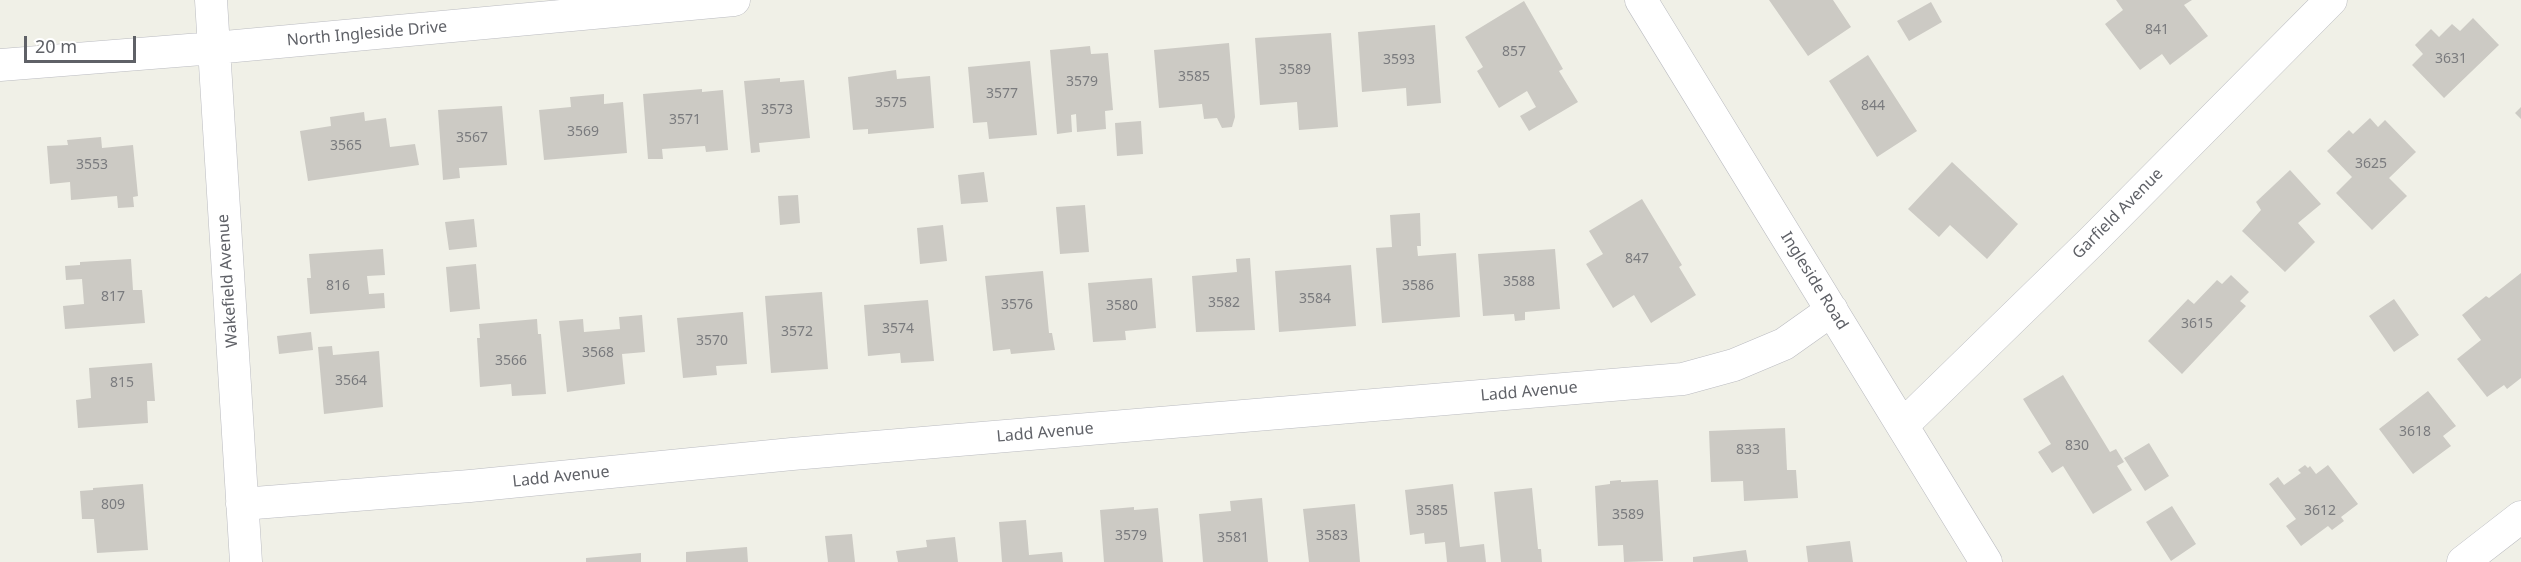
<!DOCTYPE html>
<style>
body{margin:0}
#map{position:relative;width:2521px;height:562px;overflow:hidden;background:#f0f0e7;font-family:"Noto Sans",sans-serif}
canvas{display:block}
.scale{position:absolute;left:24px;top:36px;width:112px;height:27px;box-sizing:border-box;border:3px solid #5f6167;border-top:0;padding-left:8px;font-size:18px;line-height:21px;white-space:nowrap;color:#5f6167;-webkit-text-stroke:4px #fff;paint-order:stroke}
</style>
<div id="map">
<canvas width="2521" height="562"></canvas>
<div class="scale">20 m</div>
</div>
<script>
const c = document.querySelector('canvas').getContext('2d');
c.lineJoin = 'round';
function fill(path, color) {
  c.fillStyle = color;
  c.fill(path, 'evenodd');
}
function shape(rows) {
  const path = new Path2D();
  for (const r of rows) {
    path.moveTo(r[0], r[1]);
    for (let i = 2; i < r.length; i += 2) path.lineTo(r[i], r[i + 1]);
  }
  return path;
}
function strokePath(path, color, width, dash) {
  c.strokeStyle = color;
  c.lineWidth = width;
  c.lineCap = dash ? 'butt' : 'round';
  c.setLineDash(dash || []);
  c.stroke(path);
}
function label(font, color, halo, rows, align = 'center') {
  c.font = font + ' "Noto Sans",sans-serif';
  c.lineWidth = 6;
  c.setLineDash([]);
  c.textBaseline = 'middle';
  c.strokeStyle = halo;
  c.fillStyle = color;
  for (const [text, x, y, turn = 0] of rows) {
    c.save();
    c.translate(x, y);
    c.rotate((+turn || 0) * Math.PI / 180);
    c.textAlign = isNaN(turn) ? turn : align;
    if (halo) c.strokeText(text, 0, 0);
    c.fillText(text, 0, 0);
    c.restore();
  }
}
fill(shape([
 [1769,0,1833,0,1851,27,1808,56],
 [2116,0,2192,0,2184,5,2208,36,2170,65,2162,54,2140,70,2105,24,2123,10],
 [1524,1,1563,69,1559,71,1578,102,1529,131,1520,116,1536,107,1527,91,1499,108,1477,71,1483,67,1465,37],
 [1931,2,1942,22,1909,41,1897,21],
 [2473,18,2499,45,2444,98,2412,65,2423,54,2415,45,2431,29,2439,37,2452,24,2460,31],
 [1435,25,1441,103,1407,106,1406,88,1362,92,1358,32],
 [1331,33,1338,127,1299,130,1297,102,1260,105,1255,38],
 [1229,43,1235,117,1232,127,1222,128,1217,118,1204,119,1202,104,1159,108,1154,50],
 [1090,46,1091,54,1108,53,1113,110,1105,111,1106,129,1077,132,1076,114,1071,115,1072,132,1057,134,1050,50],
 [1868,55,1917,131,1877,157,1829,81],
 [1030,61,1037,135,989,139,987,122,973,123,968,67],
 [896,70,897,79,930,76,934,128,868,134,868,129,853,130,848,77],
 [780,78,780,82,804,80,810,138,759,143,760,152,751,153,744,81],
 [702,89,702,92,723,90,728,150,706,152,705,146,662,149,663,159,648,159,643,94],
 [604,94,604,104,623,102,627,153,544,160,539,110,571,107,570,97],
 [502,106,507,165,459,168,460,178,443,180,438,110],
 [2521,107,2521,119,2515,113],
 [364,112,365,121,386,118,390,147,415,144,419,165,308,181,300,131,331,126,330,117],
 [2370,118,2378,127,2385,120,2416,152,2389,178,2407,196,2372,230,2336,193,2352,177,2327,151,2349,130,2353,134],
 [1141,121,1143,154,1117,156,1115,123],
 [101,137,102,148,133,145,138,196,133,197,134,207,118,208,117,196,71,200,70,182,50,184,47,146,68,145,67,140],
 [1952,162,2018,224,1987,259,1950,225,1939,237,1908,209],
 [2290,170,2321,204,2298,223,2315,242,2285,272,2242,231,2261,210,2256,202],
 [984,172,988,202,961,204,958,175],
 [798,195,800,223,780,225,778,196],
 [1642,199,1682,265,1679,267,1696,295,1651,323,1634,295,1613,308,1586,264,1603,254,1589,231],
 [1085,205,1089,252,1060,254,1056,207],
 [1420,213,1421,246,1417,246,1418,256,1456,253,1460,317,1382,323,1376,248,1392,247,1390,215],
 [474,219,477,247,449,250,445,222],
 [943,225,947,261,920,264,917,228],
 [383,249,385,275,367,276,369,294,384,293,385,308,310,314,307,278,311,278,309,254],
 [1555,249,1560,309,1525,312,1525,320,1515,321,1514,314,1483,316,1478,254],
 [1250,258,1255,330,1196,332,1192,276,1237,272,1236,259],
 [131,259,133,290,142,290,145,323,65,329,63,306,84,304,82,279,66,280,65,266,80,265,80,262],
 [476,264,480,309,450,312,446,267],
 [1351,265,1356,326,1279,332,1275,271],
 [1043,271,1049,333,1052,333,1055,350,1011,354,1010,349,993,351,985,276],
 [2521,273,2521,378,2507,389,2504,385,2487,397,2457,359,2481,340,2462,315,2486,296,2489,298],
 [2231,275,2249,292,2240,301,2246,306,2182,374,2148,341,2188,299,2194,304,2217,280,2222,284],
 [1152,278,1156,328,1125,331,1126,340,1093,342,1088,283],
 [822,292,828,369,771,373,765,296],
 [2394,299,2419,335,2394,352,2369,316],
 [928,300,934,361,901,363,900,353,868,356,864,305],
 [743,312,747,364,716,366,717,375,683,378,677,318],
 [642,315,645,352,622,354,625,384,567,392,559,321,583,319,584,332,620,329,619,317],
 [537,319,538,334,541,334,546,394,512,396,511,384,480,387,477,338,480,338,479,324],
 [311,332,313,350,279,354,277,336],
 [332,346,333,355,379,351,383,407,324,414,318,347],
 [152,363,155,401,147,401,148,423,78,428,76,400,91,398,89,368],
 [2063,375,2110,452,2116,449,2124,462,2117,466,2132,490,2093,514,2063,466,2052,473,2038,452,2051,444,2023,399],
 [2428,391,2456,426,2443,436,2451,446,2413,474,2379,429],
 [1785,428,1787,470,1796,470,1798,498,1744,501,1743,481,1711,482,1709,431],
 [2149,443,2169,476,2145,491,2124,458],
 [2305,465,2308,468,2310,466,2316,474,2328,465,2358,504,2341,517,2344,521,2332,530,2328,526,2301,546,2286,526,2296,519,2269,484,2278,477,2284,485,2301,473,2298,470],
 [1621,480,1621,482,1658,480,1663,561,1624,562,1623,545,1598,546,1595,486,1610,484,1610,481],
 [143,484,148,550,97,553,94,519,82,519,80,491,93,490,93,488],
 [1453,484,1460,547,1484,544,1486,562,1447,562,1445,542,1425,544,1424,533,1410,535,1405,490],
 [1532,488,1538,549,1541,549,1542,562,1501,562,1494,492],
 [1262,498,1268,562,1203,562,1199,514,1231,511,1230,501],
 [1355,504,1360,562,1309,562,1303,509],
 [2172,506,2196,544,2171,561,2146,522],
 [1134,507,1134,510,1158,508,1163,562,1104,562,1100,510],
 [1026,520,1029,555,1062,552,1063,562,1002,562,999,522],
 [852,534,855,562,828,562,825,536],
 [955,537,958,562,898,562,896,551,927,547,926,540],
 [1850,541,1853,562,1808,562,1806,546],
 [747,547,748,562,686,562,686,552],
 [1746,550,1748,562,1693,562,1693,557],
 [641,553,641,562,586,562,586,558]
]), '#cccac4');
const street = shape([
 [211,0,246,562],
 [1641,0,1986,562],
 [0,65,214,48,734,0],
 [1903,425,2093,240,2331,0],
 [242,504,470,486,792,454,1683,379,1734,365,1784,344,1832,310],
 [2463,562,2521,517]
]);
strokePath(street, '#babbc0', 33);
strokePath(street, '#fff', 32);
label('14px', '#7a7b7e', null, [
 ["841",2157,30],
 ["857",1514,52],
 ["3631",2451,59],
 ["3593",1399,60],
 ["3589",1295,70],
 ["3585",1194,77],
 ["3579",1082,82],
 ["3577",1002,94],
 ["3575",891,103],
 ["844",1873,106],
 ["3573",777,110],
 ["3571",685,120],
 ["3569",583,132],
 ["3567",472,138],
 ["3565",346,146],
 ["3625",2371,164],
 ["3553",92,165],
 ["847",1637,259],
 ["3588",1519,282],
 ["816",338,286],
 ["3586",1418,286],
 ["817",113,297],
 ["3584",1315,299],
 ["3582",1224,303],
 ["3576",1017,305],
 ["3580",1122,306],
 ["3615",2197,324],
 ["3574",898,329],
 ["3572",797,332],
 ["3570",712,341],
 ["3568",598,353],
 ["3566",511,361],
 ["3564",351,381],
 ["815",122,383],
 ["3618",2415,432],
 ["830",2077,446],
 ["833",1748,450],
 ["809",113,505],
 ["3585",1432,511],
 ["3612",2320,511],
 ["3589",1628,515],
 ["3579",1131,536],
 ["3583",1332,536],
 ["3581",1233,538]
]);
label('16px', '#5f6167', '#fff', [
 ["North Ingleside Drive",367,34,-5],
 ["Garfield Avenue",2118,214,-45],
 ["Wakefield Avenue",228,281,-94],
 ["Ingleside Road",1814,281,58],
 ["Ladd Avenue",1529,392,-5],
 ["Ladd Avenue",1045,433,-5],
 ["Ladd Avenue",561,477,-6]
]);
</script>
